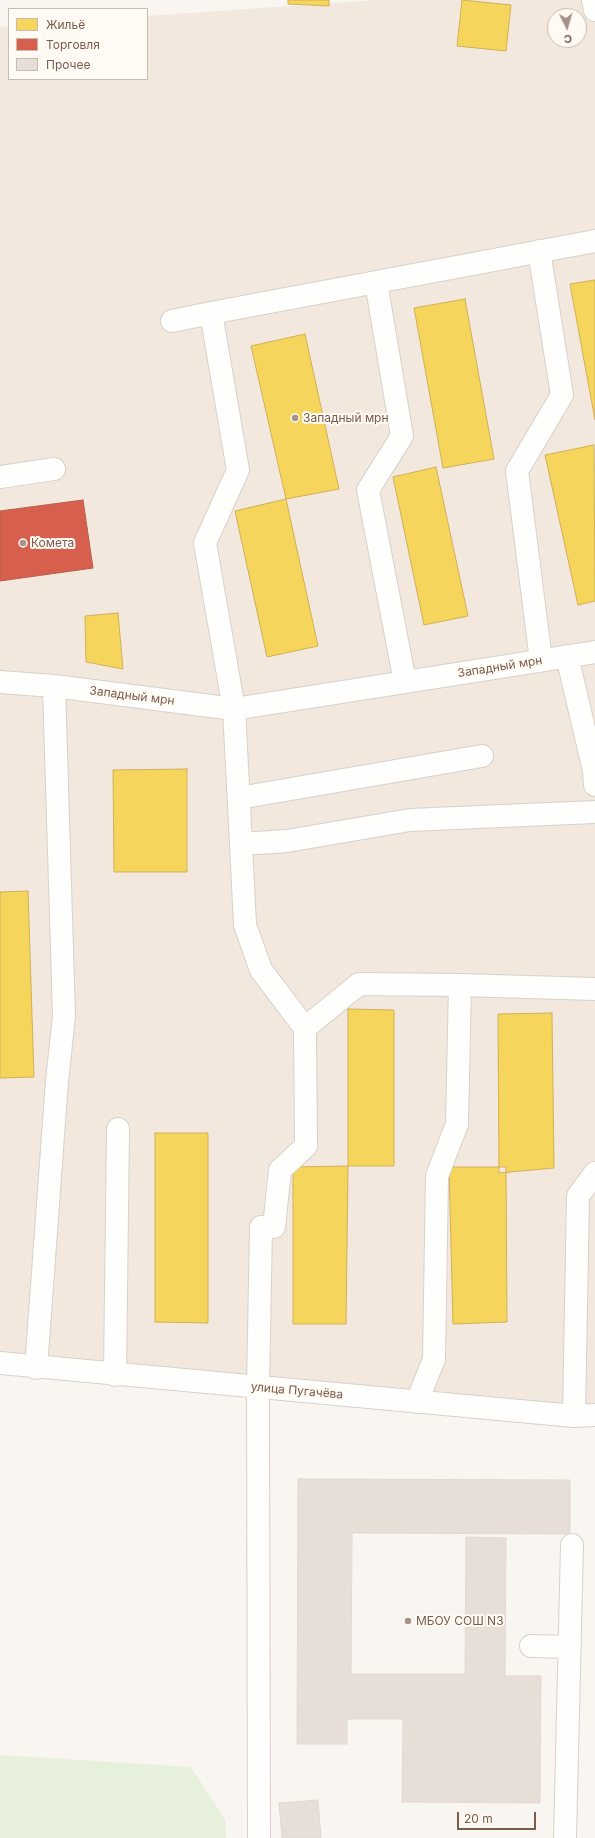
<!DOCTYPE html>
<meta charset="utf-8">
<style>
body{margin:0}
#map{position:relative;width:595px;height:1838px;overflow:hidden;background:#f9f5f0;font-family:Inter,sans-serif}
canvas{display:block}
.legend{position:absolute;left:8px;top:8px;width:140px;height:72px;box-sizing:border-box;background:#fffaf3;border:1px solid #cabbb1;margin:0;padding:5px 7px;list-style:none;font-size:12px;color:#7a5c4d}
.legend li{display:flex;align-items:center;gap:8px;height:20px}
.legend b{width:20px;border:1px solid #cabbb1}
.north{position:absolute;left:547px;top:8px;width:40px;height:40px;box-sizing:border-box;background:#fffaf3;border:1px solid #cabbb1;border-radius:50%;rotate:175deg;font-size:11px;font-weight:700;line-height:16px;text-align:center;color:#7a5c4d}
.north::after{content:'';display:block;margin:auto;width:14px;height:18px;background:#a69286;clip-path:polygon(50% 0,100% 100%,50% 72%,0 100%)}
.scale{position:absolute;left:457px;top:1812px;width:79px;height:18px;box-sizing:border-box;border:2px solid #7a5c4d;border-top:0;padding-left:5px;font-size:12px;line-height:14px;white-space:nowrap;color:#7a5c4d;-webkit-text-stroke:3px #fffaf3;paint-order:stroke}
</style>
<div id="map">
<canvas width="595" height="1838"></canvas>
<ul class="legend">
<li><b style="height:11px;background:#f6d55c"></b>Жильё</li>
<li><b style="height:11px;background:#d6604d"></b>Торговля</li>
<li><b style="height:11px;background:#e6ded7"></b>Прочее</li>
</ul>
<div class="north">С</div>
<div class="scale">20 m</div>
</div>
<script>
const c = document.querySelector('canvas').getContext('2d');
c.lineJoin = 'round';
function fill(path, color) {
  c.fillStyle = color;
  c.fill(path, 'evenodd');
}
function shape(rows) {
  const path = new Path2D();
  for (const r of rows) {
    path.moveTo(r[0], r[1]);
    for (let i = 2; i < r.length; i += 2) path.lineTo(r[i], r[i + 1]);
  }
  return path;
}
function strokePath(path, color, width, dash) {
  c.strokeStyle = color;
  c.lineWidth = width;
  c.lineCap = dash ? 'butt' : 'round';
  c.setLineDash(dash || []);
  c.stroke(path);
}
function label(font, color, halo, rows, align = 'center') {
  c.font = font + ' Inter,sans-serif';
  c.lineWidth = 4;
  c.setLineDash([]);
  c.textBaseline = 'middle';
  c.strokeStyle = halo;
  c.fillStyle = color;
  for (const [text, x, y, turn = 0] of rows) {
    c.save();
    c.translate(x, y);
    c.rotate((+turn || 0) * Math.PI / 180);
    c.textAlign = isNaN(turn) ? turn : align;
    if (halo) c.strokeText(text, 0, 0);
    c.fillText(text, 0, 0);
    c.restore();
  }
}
fill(shape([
 [377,0,595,0,595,1410,0,1361,0,27,9,26,9,79,147,79,147,16],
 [555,16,579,16,579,40,555,40]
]), '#f2e8de');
fill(shape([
 [0,1755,191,1767,225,1820,226,1838,0,1838]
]), '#e7f0db');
const homes = shape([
 [288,0,329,0,329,6,288,4,288,0],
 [462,0,511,5,506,51,457,46,462,0],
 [595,280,595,420,570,284,595,280],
 [465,299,494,459,443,468,414,308,465,299],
 [305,334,339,489,286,499,251,346,305,334],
 [594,445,595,601,578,605,545,455,594,445],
 [436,467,468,616,424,625,393,477,436,467],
 [286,499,318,646,267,657,235,511,286,499],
 [118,613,123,669,86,662,85,616,118,613],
 [187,769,187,872,114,872,113,770,187,769],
 [28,891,34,1077,0,1078,0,892,28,891],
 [348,1009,394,1010,394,1166,348,1166,348,1009],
 [552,1013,554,1168,499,1173,498,1014,552,1013],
 [155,1133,208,1133,208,1323,155,1322,155,1133],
 [348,1166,346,1324,293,1324,293,1167,348,1166],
 [449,1167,506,1167,507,1322,453,1324,449,1167]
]);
fill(homes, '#f6d55c');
strokePath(homes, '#d1b158', 1);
const shops = shape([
 [83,500,93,568,0,581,0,511,83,500]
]);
fill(shops, '#d6604d');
strokePath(shops, '#ba5f4d', 1);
const building = shape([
 [298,1479,570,1480,570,1534,352,1533,351,1674,465,1674,466,1537,506,1538,505,1676,541,1676,540,1803,402,1802,403,1719,347,1719,347,1744,297,1744,298,1479],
 [318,1800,321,1838,282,1838,279,1803,318,1800]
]);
fill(building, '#e6ded7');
strokePath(building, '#e2d8d2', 1);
const minor = shape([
 [593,0,595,10],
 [595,241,211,313,238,470,205,543,234,709,241,844,287,841,410,820,595,812],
 [539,251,562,395,517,471,541,660],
 [376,282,402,436,368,490,405,682],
 [172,321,211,313],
 [0,477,54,469],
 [567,656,594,771,595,785],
 [0,682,54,686,234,709,595,652],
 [239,798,482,756],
 [241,844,245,925,261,970,305,1028,306,1146,280,1170,274,1227,261,1227,258,1387,259,1838],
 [460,985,595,989],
 [305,1028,359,984,460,985,457,1124,437,1176,434,1359,417,1402],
 [0,1363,574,1416,595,1415],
 [36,1368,57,1081,64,1016,54,686],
 [115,1375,118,1129],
 [574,1416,578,1196,595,1173],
 [531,1646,570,1647],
 [565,1838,572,1545]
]);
strokePath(minor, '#d7d1cb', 24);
strokePath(minor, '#fefefd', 22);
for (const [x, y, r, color] of [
 [295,418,4,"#a69286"],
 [23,543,4,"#a69286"],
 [408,1621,4,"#a69286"]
]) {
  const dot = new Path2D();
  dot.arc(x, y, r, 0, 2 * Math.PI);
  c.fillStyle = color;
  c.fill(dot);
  strokePath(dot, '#fffaf3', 1.5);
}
label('12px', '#7a5c4d', '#fffaf3', [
 ["Западный мрн",303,418],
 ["Комета",31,543],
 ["МБОУ СОШ N3",416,1621]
], 'left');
label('12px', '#7a5c4d', '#fffaf3', [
 ["Западный мрн",500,667,-9],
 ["Западный мрн",132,696,7],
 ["улица Пугачёва",297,1391,5]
]);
</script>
